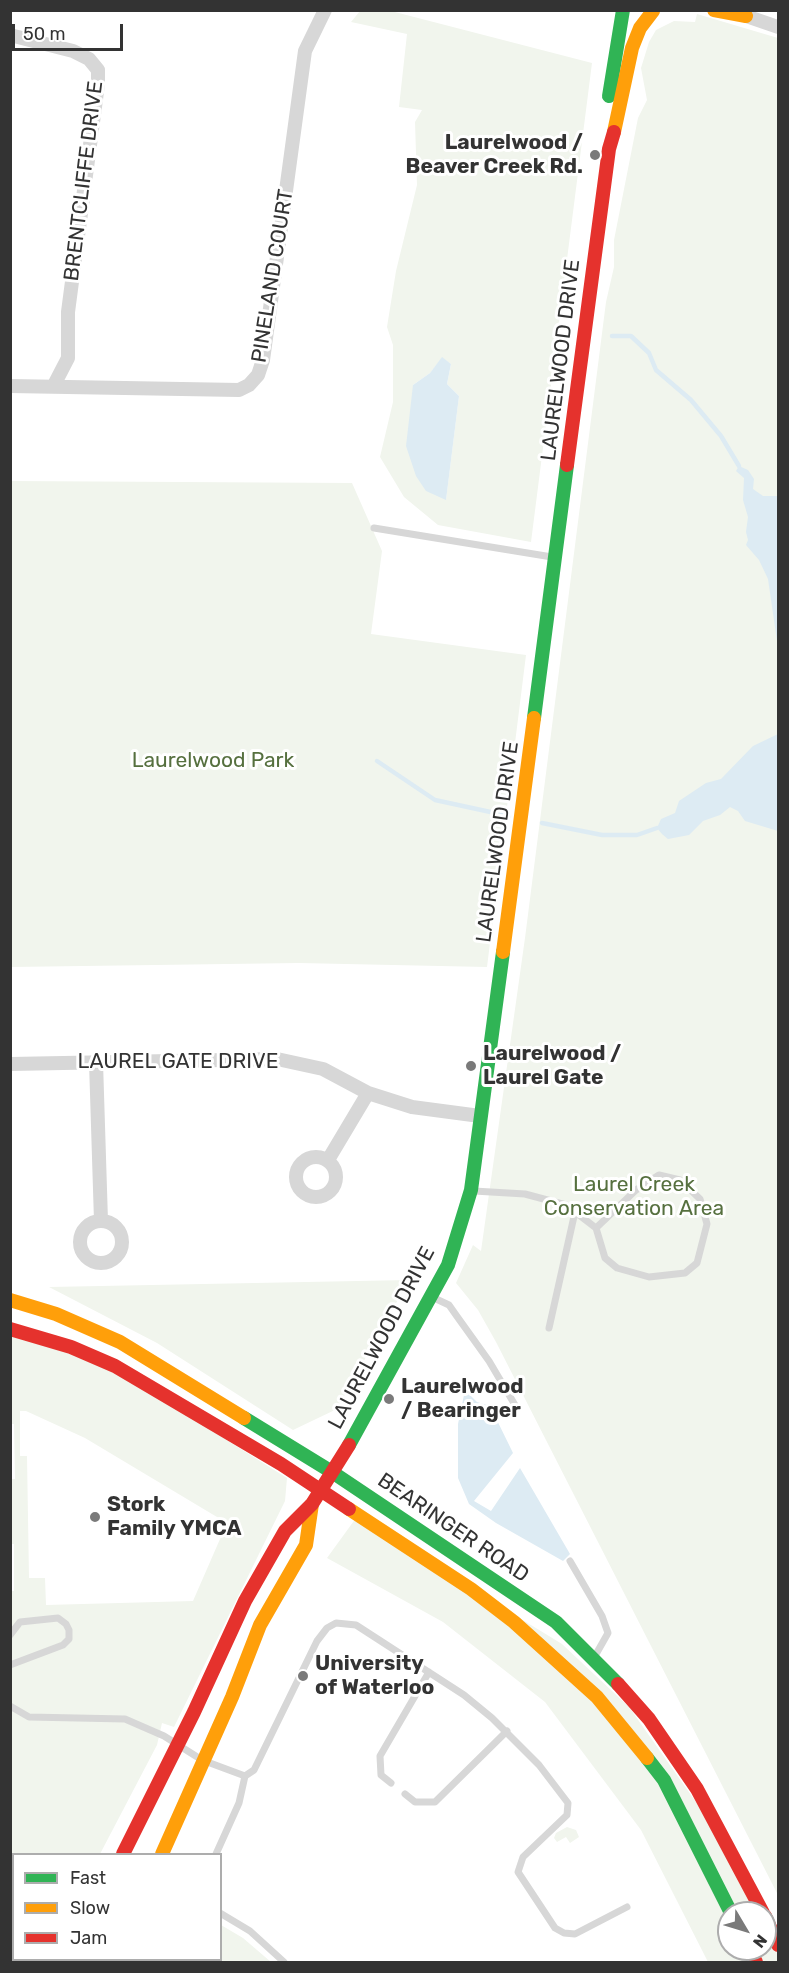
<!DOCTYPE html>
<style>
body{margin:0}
#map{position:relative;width:789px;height:1973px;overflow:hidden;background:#fff;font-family:Rubik,sans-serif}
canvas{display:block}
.frame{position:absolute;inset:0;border:12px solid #333;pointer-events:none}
.legend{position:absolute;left:12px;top:1853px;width:210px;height:108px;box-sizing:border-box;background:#fff;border:2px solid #adadad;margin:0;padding:8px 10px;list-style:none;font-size:18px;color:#333}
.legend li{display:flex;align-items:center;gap:12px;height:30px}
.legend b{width:30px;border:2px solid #adadad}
.north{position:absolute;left:717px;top:1901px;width:60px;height:60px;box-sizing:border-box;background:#fff;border:2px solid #adadad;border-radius:50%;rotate:128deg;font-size:16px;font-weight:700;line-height:24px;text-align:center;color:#333}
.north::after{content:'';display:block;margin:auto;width:21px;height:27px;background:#7a7a7a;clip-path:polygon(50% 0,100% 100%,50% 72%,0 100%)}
.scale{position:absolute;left:12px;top:24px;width:111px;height:27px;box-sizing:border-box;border:3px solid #333;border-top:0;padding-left:8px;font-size:18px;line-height:21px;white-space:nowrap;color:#333;-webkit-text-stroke:4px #fff;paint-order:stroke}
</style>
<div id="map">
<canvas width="789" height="1973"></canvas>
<div class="frame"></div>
<ul class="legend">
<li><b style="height:8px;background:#30b455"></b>Fast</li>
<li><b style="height:8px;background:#ff9f0a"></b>Slow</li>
<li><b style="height:8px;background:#e5322d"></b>Jam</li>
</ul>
<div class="north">N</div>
<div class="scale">50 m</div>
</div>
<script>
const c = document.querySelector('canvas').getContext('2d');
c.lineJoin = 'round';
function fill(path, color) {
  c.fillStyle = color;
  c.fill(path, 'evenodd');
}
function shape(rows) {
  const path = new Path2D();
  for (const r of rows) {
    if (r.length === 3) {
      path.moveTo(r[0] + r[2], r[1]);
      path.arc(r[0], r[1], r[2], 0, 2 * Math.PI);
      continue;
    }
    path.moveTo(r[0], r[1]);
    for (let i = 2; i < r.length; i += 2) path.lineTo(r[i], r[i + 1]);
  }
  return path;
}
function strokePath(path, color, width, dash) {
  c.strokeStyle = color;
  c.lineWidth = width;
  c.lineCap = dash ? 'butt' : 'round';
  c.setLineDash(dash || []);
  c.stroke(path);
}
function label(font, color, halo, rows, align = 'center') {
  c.font = font + ' Rubik,sans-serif';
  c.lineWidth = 6;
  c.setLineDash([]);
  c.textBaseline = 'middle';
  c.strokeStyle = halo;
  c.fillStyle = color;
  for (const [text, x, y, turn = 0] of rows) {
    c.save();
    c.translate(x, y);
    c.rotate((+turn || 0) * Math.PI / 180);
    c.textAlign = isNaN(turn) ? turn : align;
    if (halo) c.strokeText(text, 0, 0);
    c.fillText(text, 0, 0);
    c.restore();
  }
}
fill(shape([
 [360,11,391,11,592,63,531,542,438,525,404,497,380,457,393,402,393,345,387,327,396,271,417,185,415,122,422,110,399,107,407,34,351,22],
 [442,358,451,364,447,384,459,396,446,500,413,385,430,373],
 [697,14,778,38,778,1895,496,1342,478,1310,456,1283,473,1245,481,1251,525,938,606,302,614,267,614,240,638,118,647,100,641,68,649,42,656,30,674,21,695,22],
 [10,481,352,483,382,551,371,634,526,655,487,967,299,963,11,967],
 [409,1280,337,1409,293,1430,157,1343,49,1287],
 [10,1328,104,1363,287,1478,285,1501,174,1727,162,1723,157,1745,100,1854,14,1854,14,1960,35,1960,33,1962,10,1962,10,1591,14,1591,14,1544,10,1544,10,1479,15,1479,14,1424,10,1424],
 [20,1411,26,1411,85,1438,227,1523,193,1601,46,1605,45,1578,29,1578,27,1456,20,1456],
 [356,1518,562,1644,629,1707,698,1805,757,1913,729,1913,729,1949,765,1949,765,1928,778,1953,778,1962,708,1962,641,1830,545,1702,443,1622,327,1558],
 [567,1827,576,1830,579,1837,570,1843,566,1837,557,1842,554,1838,556,1833],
 [221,1925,243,1938,271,1962,131,1962,132,1960,220,1960]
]), '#f1f5ed');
fill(shape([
 [442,357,451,364,447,384,459,396,446,500,426,491,416,476,406,446,413,385,430,373],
 [739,466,748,470,754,479,753,489,763,496,778,496,778,648,768,579,759,560,746,545,748,540,746,532,748,517,743,500,744,478,736,471],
 [778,734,778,831,745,821,738,811,730,807,720,815,703,821,689,835,668,839,662,834,657,828,661,819,675,813,679,801,706,783,721,779,753,746],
 [465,1390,477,1402,490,1406,513,1453,474,1501,491,1511,520,1468,570,1554,563,1561,496,1523,469,1504,458,1478,458,1424]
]), '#ddebf3');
strokePath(shape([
 [612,336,631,336,649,353,656,370,691,400,721,436,739,466],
 [377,761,435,800,509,816],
 [542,823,602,835,637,835,657,828]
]), '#ddebf3', 4.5);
strokePath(shape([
 [374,528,552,557],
 [474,1191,525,1194,566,1205,596,1228,605,1258,617,1268,649,1277,685,1273,697,1263,707,1224,700,1199,680,1180,659,1175,636,1190,596,1228],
 [434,1298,449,1305,456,1315,489,1361,515,1405],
 [549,1328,575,1212],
 [570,1561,602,1616,608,1633,595,1656],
 [10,1635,20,1622,58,1618,66,1624,69,1630,69,1639,63,1645,10,1665],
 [10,1706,29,1717,125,1719,164,1736,202,1760,245,1776,254,1770,317,1641,327,1628,336,1623,356,1625,464,1695,492,1718,539,1765,568,1803,567,1815,523,1857,518,1872,555,1928,564,1933,575,1934,627,1907],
 [391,1783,381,1775,380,1756,429,1672],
 [405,1794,415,1802,435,1802,507,1731],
 [216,1854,239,1803,245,1776],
 [220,1913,250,1931,284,1962]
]), '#d7d7d7', 7);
strokePath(shape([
 [746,16,778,27],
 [10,35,73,51,89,59,98,70,98,84,68,312,68,358,54,385],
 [10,386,239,390,249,385,258,375,263,360,305,51,325,10],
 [96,1062,101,1221],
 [10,1064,277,1059,323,1069,368,1093,412,1107,480,1116],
 [316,1177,20],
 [328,1160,368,1093],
 [101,1242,21]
]), '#d7d7d7', 14);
strokePath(shape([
 [609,96,623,10],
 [534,718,567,465],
 [244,1418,332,1472,556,1622,618,1684],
 [349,1445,448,1265,471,1190,503,952],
 [647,1758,664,1780,731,1913]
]), '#30b455', 14);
strokePath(shape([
 [714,10,746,16],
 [614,132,632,48,640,28,653,11],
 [503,952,534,718],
 [10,1300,56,1314,120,1342,244,1418],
 [349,1509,471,1589,514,1622,597,1697,647,1758],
 [162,1854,232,1697,260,1625,306,1545,312,1504],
 [75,1962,76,1960],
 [103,1962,104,1960]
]), '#ff9f0a', 14);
strokePath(shape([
 [567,465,609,149,614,132],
 [10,1329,71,1347,115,1366,281,1464,349,1509],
 [618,1684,649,1719,697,1789,763,1913],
 [123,1854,194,1712,245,1601,285,1531,312,1504,349,1445],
 [765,1916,778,1945],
 [749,1949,756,1962],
 [56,1962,59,1960]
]), '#e5322d', 14);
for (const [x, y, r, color] of [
 [595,155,6,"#7a7a7a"],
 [471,1066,6,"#7a7a7a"],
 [389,1399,6,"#7a7a7a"],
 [95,1517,6,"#7a7a7a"],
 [303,1676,6,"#7a7a7a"]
]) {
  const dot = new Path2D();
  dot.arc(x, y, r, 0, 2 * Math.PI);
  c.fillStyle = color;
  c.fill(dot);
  strokePath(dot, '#fff', 2);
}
label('bold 21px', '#333', '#fff', [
 ["Laurelwood /",583,143,"right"],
 ["Beaver Creek Rd.",583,167,"right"],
 ["Laurelwood /",483,1054],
 ["Laurel Gate",483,1078],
 ["Laurelwood",401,1387],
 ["/ Bearinger",401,1411],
 ["Stork",107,1505],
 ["Family YMCA",107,1529],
 ["University",315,1664],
 ["of Waterloo",315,1688]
], 'left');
label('21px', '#333', '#fff', [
 ["BRENTCLIFFE DRIVE",84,181,-83],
 ["PINELAND COURT",273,276,-81],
 ["LAURELWOOD DRIVE",561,360,-83],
 ["LAURELWOOD DRIVE",498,842,-82],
 ["LAUREL GATE DRIVE",178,1062],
 ["LAURELWOOD DRIVE",382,1338,-62],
 ["BEARINGER ROAD",453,1528,34]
]);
label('21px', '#56703f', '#fff', [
 ["Laurelwood Park",213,761],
 ["Laurel Creek",634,1185],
 ["Conservation Area",634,1209]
]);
</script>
